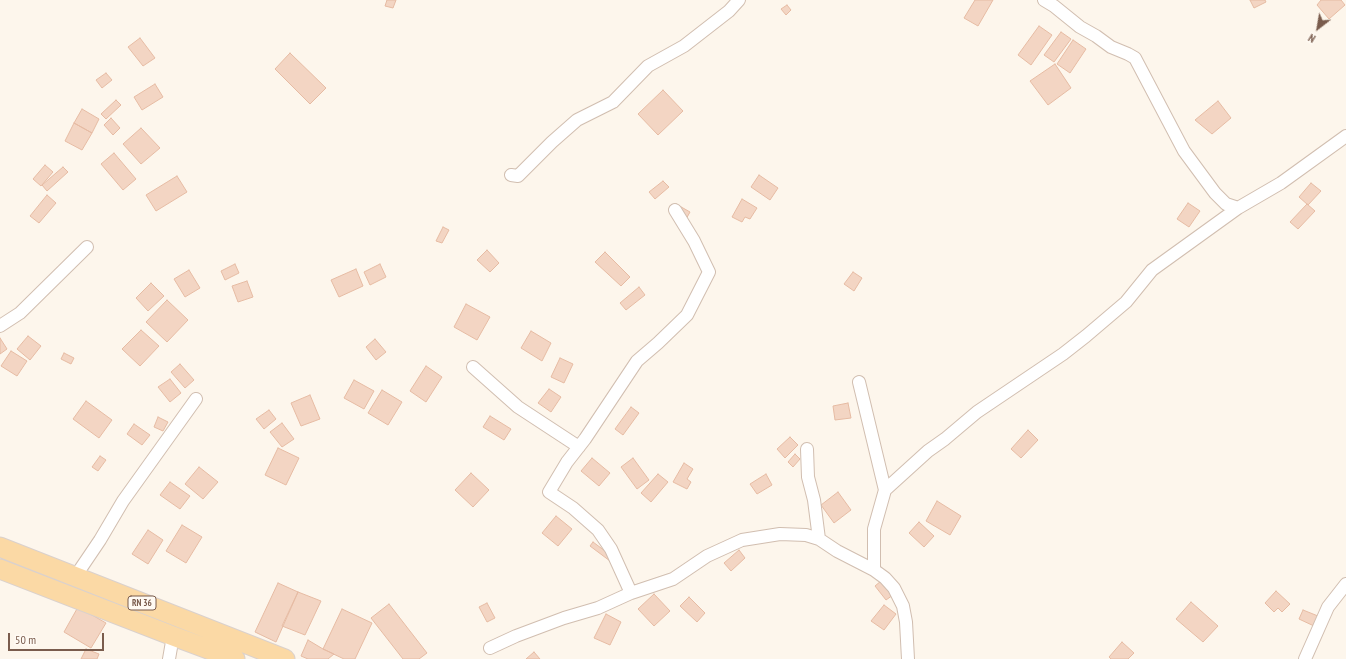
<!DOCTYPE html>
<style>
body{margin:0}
#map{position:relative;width:1346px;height:659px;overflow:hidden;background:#fdf6ec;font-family:"PT Sans Narrow",sans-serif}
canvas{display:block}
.north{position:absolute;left:1298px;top:8px;width:40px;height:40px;-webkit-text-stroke:3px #fffaf3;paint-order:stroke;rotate:211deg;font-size:11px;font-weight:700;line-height:16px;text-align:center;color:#7a5c4d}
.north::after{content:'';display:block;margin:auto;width:14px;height:18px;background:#7a5c4d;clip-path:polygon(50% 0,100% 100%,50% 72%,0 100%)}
.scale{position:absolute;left:8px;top:633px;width:96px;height:18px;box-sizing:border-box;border:2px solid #7a5c4d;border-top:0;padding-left:5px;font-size:12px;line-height:14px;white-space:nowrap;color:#7a5c4d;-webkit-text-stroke:3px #fffaf3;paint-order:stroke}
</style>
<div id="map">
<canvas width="1346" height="659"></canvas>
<div class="north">N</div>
<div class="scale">50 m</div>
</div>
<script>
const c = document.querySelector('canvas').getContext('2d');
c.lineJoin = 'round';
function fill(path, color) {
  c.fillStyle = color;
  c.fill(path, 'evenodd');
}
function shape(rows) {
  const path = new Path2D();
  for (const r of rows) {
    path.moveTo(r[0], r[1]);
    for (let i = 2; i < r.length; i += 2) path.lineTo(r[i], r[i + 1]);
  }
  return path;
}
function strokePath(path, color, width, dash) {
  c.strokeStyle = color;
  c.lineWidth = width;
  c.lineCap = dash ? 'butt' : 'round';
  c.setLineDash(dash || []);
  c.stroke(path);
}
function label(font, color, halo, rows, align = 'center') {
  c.font = font + ' "PT Sans Narrow",sans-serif';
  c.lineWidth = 3.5;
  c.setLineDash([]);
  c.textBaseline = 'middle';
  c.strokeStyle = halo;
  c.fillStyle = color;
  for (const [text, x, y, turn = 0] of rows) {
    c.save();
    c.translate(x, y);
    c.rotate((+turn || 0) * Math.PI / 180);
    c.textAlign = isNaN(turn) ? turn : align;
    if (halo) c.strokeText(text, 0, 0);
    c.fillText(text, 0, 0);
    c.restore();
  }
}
const building = shape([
 [387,0,396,0,393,8,385,6,387,0],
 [975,0,993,0,978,26,964,18,975,0],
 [1250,0,1265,0,1266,2,1254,8,1250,0],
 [1321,0,1341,0,1345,5,1329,19,1317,5,1321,0],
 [787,5,791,10,786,15,781,9,787,5],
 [1039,26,1052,35,1031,65,1018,55,1039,26],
 [1061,32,1071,39,1054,62,1044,55,1061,32],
 [140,38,155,58,143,66,128,47,140,38],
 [1073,40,1086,49,1070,73,1057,64,1073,40],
 [290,53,326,88,310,104,275,69,290,53],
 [1055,64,1071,88,1048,105,1030,81,1055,64],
 [106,73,112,80,102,88,96,80,106,73],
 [155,84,163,97,142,110,134,97,155,84],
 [663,90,683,111,658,135,638,114,663,90],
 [116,100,121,105,106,119,101,114,116,100],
 [1218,101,1231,118,1212,134,1195,120,1218,101],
 [82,109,99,119,92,133,74,123,82,109],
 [111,118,120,128,113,135,104,125,111,118],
 [74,123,92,133,82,150,65,141,74,123],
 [141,128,160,148,141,164,123,144,141,128],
 [114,153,136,179,123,190,101,164,114,153],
 [45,165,53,172,41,186,33,179,45,165],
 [63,167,68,172,47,191,42,185,63,167],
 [759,175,778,188,770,200,751,187,759,175],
 [177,176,187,192,156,211,146,195,177,176],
 [663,181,669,187,655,199,649,192,663,181],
 [1311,183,1321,191,1308,205,1299,197,1311,183],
 [47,195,56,203,39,223,30,216,47,195],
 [742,199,757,208,750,219,745,217,742,222,732,217,742,199],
 [1188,203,1200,211,1189,227,1177,219,1188,203],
 [676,204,690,212,685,221,670,213,676,204],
 [1307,204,1315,211,1298,229,1290,222,1307,204],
 [443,227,449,230,442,243,436,241,443,227],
 [487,250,499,263,490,272,477,260,487,250],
 [605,252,630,277,621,286,595,262,605,252],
 [235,264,239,273,225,280,221,271,235,264],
 [380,264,386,277,370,285,364,272,380,264],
 [356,269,363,286,339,297,331,280,356,269],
 [189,270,200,288,185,297,174,279,189,270],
 [853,272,862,278,854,291,844,284,853,272],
 [247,281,253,297,238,302,232,286,247,281],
 [151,283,164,296,148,311,136,298,151,283],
 [639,287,645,295,626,310,620,303,639,287],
 [167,300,188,320,167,342,146,322,167,300],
 [466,304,490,317,477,340,454,327,466,304],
 [141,330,159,346,140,366,122,349,141,330],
 [531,331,551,343,542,361,521,348,531,331],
 [28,336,41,346,30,360,17,349,28,336],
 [0,338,7,349,0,354,0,338],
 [375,339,386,352,376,360,366,347,375,339],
 [11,351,27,361,17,376,1,366,11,351],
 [64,353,74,358,71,364,61,359,64,353],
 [560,358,573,364,564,383,551,377,560,358],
 [180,364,194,380,185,388,171,372,180,364],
 [426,366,442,377,426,402,410,391,426,366],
 [170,379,181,393,170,402,158,387,170,379],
 [354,380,374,391,364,409,344,398,354,380],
 [549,389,561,397,551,412,538,403,549,389],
 [382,390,402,402,388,425,368,413,382,390],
 [310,395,320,419,301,426,291,403,310,395],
 [86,401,112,420,99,438,73,419,86,401],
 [848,403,851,418,835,420,833,406,848,403],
 [631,407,639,413,623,435,615,429,631,407],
 [269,410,276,419,264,429,256,419,269,410],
 [490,416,511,429,504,440,483,427,490,416],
 [158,417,168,422,163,431,154,427,158,417],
 [282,423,294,439,282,447,270,432,282,423],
 [134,424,150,435,142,445,127,434,134,424],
 [1028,430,1038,440,1021,458,1011,449,1028,430],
 [790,437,798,445,785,458,777,449,790,437],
 [278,448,299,458,286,485,265,475,278,448],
 [795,454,800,459,793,467,788,462,795,454],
 [100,456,106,460,98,471,92,467,100,456],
 [592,458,610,473,599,486,581,471,592,458],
 [633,458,649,480,637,489,621,467,633,458],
 [684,463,693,469,687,479,691,482,687,489,673,482,684,463],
 [199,467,218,482,203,499,185,484,199,467],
 [471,473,489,490,473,507,455,490,471,473],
 [658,474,668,482,651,502,641,493,658,474],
 [766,474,772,485,757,494,750,484,766,474],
 [170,482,190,496,180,509,160,495,170,482],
 [838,492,851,510,834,523,821,505,838,492],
 [937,501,961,516,950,535,926,521,937,501],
 [556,516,572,529,558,546,542,533,556,516],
 [919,522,934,536,924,547,909,533,919,522],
 [182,525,202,537,186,563,166,551,182,525],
 [148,530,163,540,148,564,132,554,148,530],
 [593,542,613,557,610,561,590,546,593,542],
 [739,550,745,558,731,571,724,563,739,550],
 [881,581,893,595,886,600,875,586,881,581],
 [278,583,298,592,276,642,255,632,278,583],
 [1276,591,1290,604,1282,612,1278,608,1274,612,1265,603,1276,591],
 [298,592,321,601,305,635,282,626,298,592],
 [654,594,670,611,654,626,638,609,654,594],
 [689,597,705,613,697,622,680,606,689,597],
 [1191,602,1218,626,1203,642,1176,619,1191,602],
 [487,603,495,618,487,622,479,607,487,603],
 [389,604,427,653,419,659,403,659,371,618,389,604],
 [884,605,896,614,884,630,871,621,884,605],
 [78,607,106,623,91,648,64,632,78,607],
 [342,609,372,623,355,659,344,659,323,649,342,609],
 [1303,610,1318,616,1314,626,1299,619,1303,610],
 [606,614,621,622,610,645,594,638,606,614],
 [308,640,323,649,334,654,328,659,308,659,301,656,308,640],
 [1122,642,1134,653,1128,659,1111,659,1109,657,1122,642],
 [86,649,99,654,97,659,81,659,86,649],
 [534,652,540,659,526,659,534,652]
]);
fill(building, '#f3d5c3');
strokePath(building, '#e6bba3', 1);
const minor = shape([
 [1044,0,1054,6,1080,27,1096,36,1111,47,1128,54,1135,58,1184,151,1215,193,1226,204,1238,208,1281,183,1346,136],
 [511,175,518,176,552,142,577,120,613,102,648,66,684,46,729,11,739,0],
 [0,326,20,313,87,247],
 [473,367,518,407,579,447],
 [859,382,885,490],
 [807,449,808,477,814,500,819,539],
 [75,577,100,540,123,501,196,399],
 [631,593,611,549,598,530,573,508,549,492,567,462,585,439,637,361,658,343,687,315,709,272,694,241,675,210],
 [490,648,516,636,564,618,598,608,631,593,673,579,707,556,742,540,780,534,806,535,819,539,837,551,874,570],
 [169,659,173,636],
 [908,659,906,622,903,606,894,588,885,578,874,570,874,529,885,490,928,451,945,439,977,412,1063,354,1086,336,1126,302,1152,270,1238,208],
 [1305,659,1328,607,1346,584]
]);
const primary = shape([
 [0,547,285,659],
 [0,569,173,636,235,659]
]);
strokePath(minor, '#d1beb0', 14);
strokePath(primary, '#dad1cd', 21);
strokePath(minor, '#fff', 12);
strokePath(primary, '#fbd9a5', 19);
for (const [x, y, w] of [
 [142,603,28]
]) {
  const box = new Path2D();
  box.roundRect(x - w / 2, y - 7, w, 14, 3);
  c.fillStyle = '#fffaf3';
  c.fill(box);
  strokePath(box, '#7a5c4d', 1);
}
label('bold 9px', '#7a5c4d', null, [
 ["RN 36",142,603]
]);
</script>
